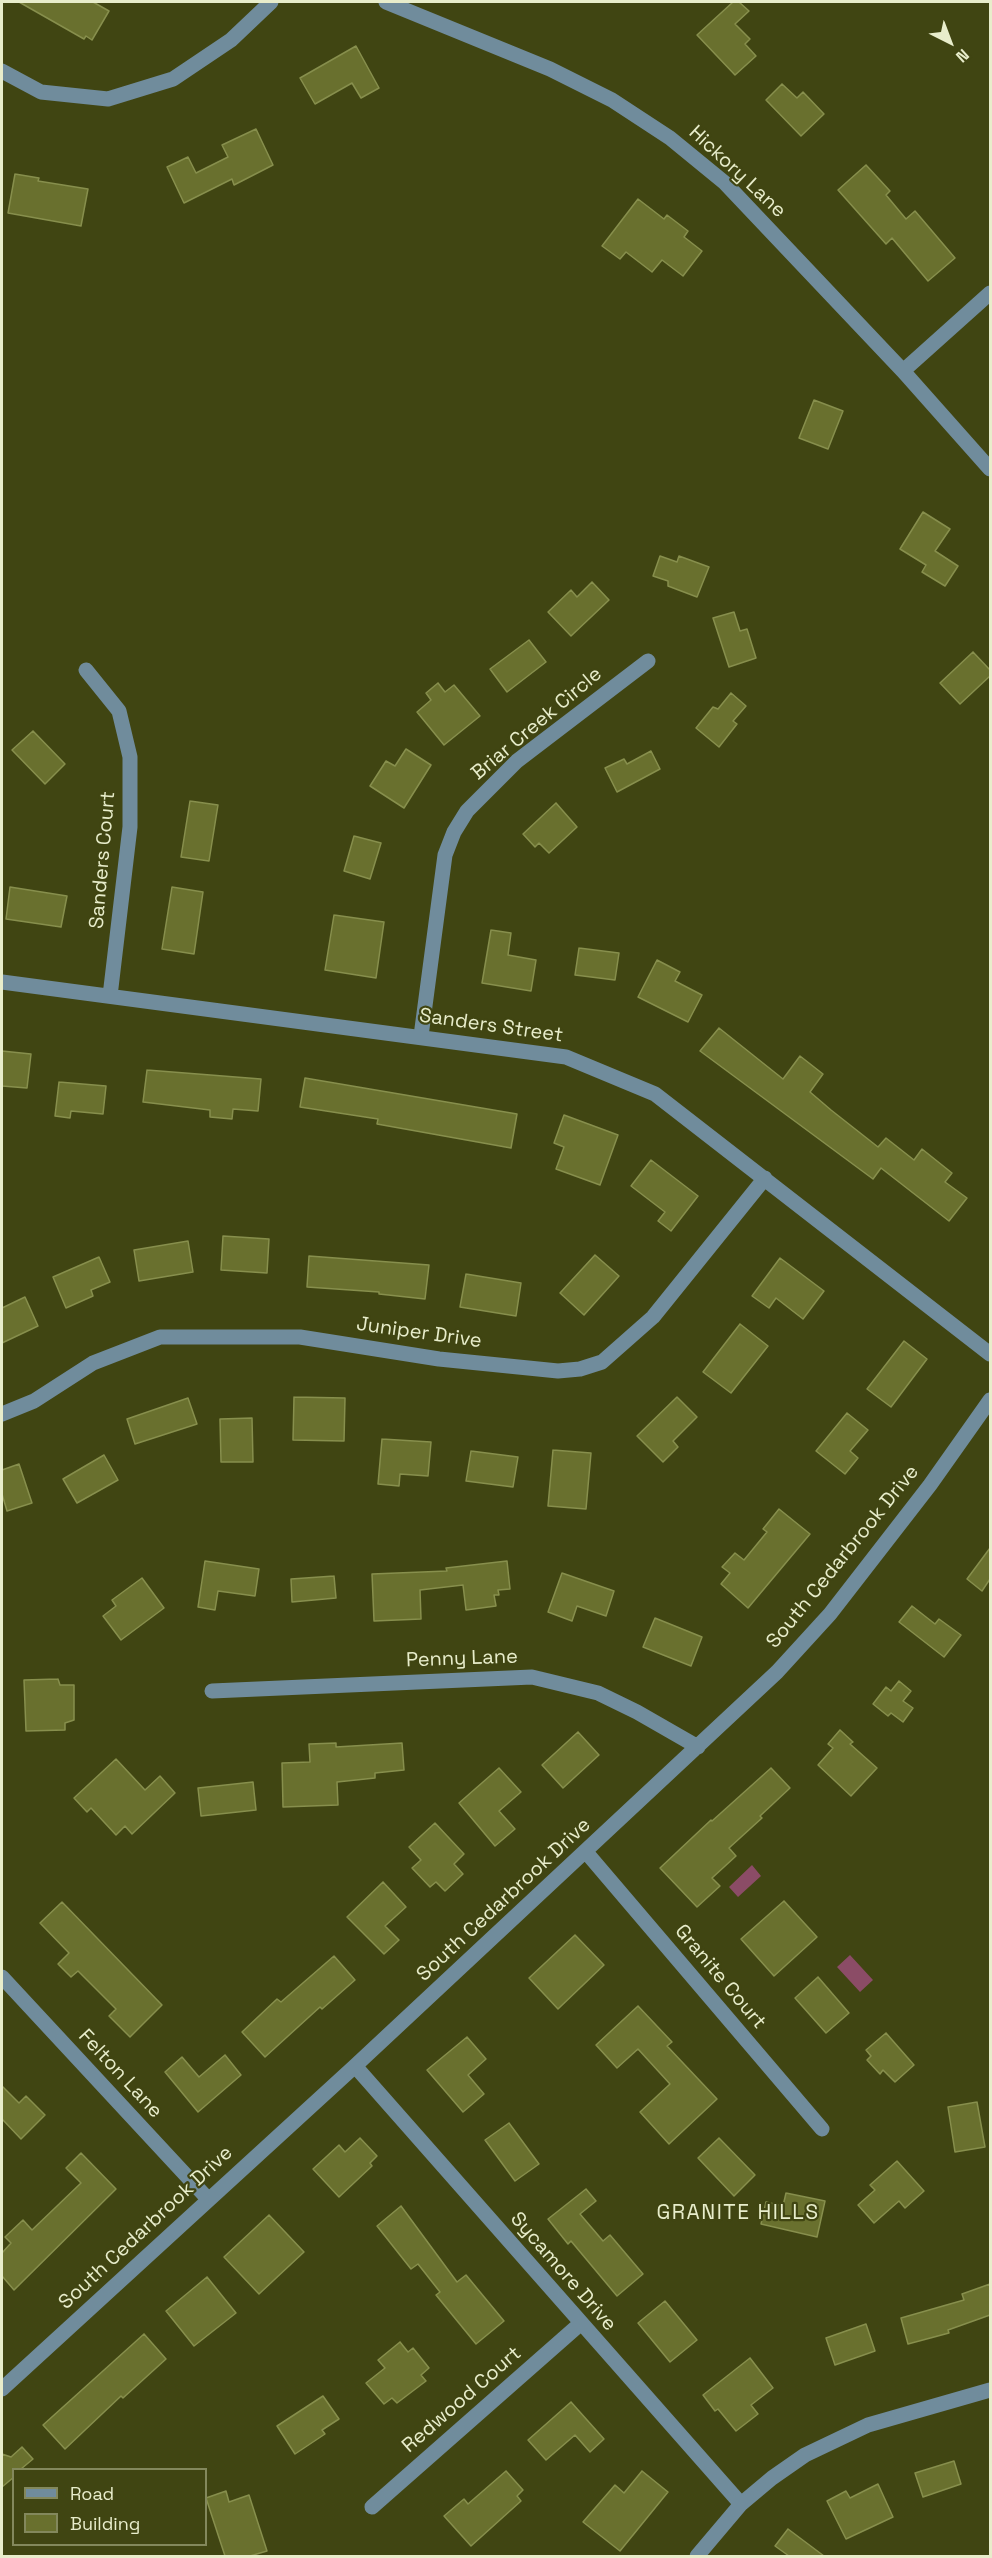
<!DOCTYPE html>
<style>
body{margin:0}
#map{position:relative;width:992px;height:2558px;overflow:hidden;background:#404512;font-family:"Space Grotesk",sans-serif}
canvas{display:block}
.frame{position:absolute;inset:0;border:3px solid #e8edcb;pointer-events:none}
.legend{position:absolute;left:12px;top:2468px;width:195px;height:78px;box-sizing:border-box;background:#404512;border:2px solid #83885c;margin:0;padding:8px 10px;list-style:none;font-size:18px;color:#e8edcb}
.legend li{display:flex;align-items:center;gap:12px;height:30px}
.legend b{width:30px;border:2px solid #83885c}
.north{position:absolute;left:920px;top:12px;width:60px;height:60px;-webkit-text-stroke:4px #404512;paint-order:stroke;rotate:138deg;font-size:16px;font-weight:700;line-height:24px;text-align:center;color:#e8edcb}
.north::after{content:'';display:block;margin:auto;width:21px;height:27px;background:#e8edcb;clip-path:polygon(50% 0,100% 100%,50% 72%,0 100%)}
</style>
<div id="map">
<canvas width="992" height="2558"></canvas>
<div class="frame"></div>
<ul class="legend">
<li><b style="height:8px;background:#708c9c"></b>Road</li>
<li><b style="height:16px;background:#69702e"></b>Building</li>
</ul>
<div class="north">N</div>
</div>
<script>
const c = document.querySelector('canvas').getContext('2d');
c.lineJoin = 'round';
function fill(path, color) {
  c.fillStyle = color;
  c.fill(path, 'evenodd');
}
function shape(rows) {
  const path = new Path2D();
  for (const r of rows) {
    path.moveTo(r[0], r[1]);
    for (let i = 2; i < r.length; i += 2) path.lineTo(r[i], r[i + 1]);
  }
  return path;
}
function strokePath(path, color, width, dash) {
  c.strokeStyle = color;
  c.lineWidth = width;
  c.lineCap = dash ? 'butt' : 'round';
  c.setLineDash(dash || []);
  c.stroke(path);
}
function label(font, color, halo, rows, align = 'center') {
  c.font = font + ' "Space Grotesk",sans-serif';
  c.lineWidth = 4.5;
  c.setLineDash([]);
  c.textBaseline = 'middle';
  c.strokeStyle = halo;
  c.fillStyle = color;
  for (const [text, x, y, turn = 0] of rows) {
    c.save();
    c.translate(x, y);
    c.rotate((+turn || 0) * Math.PI / 180);
    c.textAlign = isNaN(turn) ? turn : align;
    if (halo) c.strokeText(text, 0, 0);
    c.fillText(text, 0, 0);
    c.restore();
  }
}
fill(shape([
 [752,1865,761,1876,738,1897,729,1887],
 [850,1955,873,1980,860,1992,837,1967]
]), '#8b4c66');
const building = shape([
 [19,2,93,2,109,11,92,40,86,36,84,39,19,2],
 [733,2,739,2,749,11,735,24,750,39,745,44,756,56,735,75,697,35,733,2],
 [356,46,379,88,361,98,352,83,315,104,300,78,356,46],
 [782,84,797,98,803,92,824,114,801,136,766,100,782,84],
 [256,129,273,165,234,185,232,179,184,203,167,167,188,157,196,173,228,157,222,145,256,129],
 [866,165,890,191,886,195,906,219,915,211,955,258,928,281,892,238,886,244,838,190,866,165],
 [15,174,39,178,38,181,88,189,81,226,8,213,15,174],
 [638,199,664,219,667,215,688,231,684,237,702,251,683,276,662,260,652,272,626,252,620,259,602,246,638,199],
 [814,400,843,411,828,449,799,438,814,400],
 [923,512,950,529,935,551,958,566,945,586,922,572,926,565,900,549,923,512],
 [660,556,677,562,679,556,709,567,697,597,668,586,668,581,653,576,660,556],
 [592,582,609,600,571,636,548,612,571,590,577,597,592,582],
 [734,612,740,631,747,629,756,658,729,667,713,618,734,612],
 [529,640,546,662,507,692,490,669,529,640],
 [973,652,990,670,990,676,960,704,940,683,973,652],
 [438,683,445,692,454,685,480,716,444,745,417,712,431,700,426,693,438,683],
 [731,693,746,706,733,721,737,724,719,747,696,728,713,707,718,709,731,693],
 [33,731,65,764,45,784,12,750,33,731],
 [406,749,431,765,404,808,370,786,386,761,395,766,406,749],
 [651,751,660,769,617,792,605,768,624,759,627,764,651,751],
 [190,801,218,805,209,861,181,857,190,801],
 [556,803,577,827,549,853,539,843,535,847,523,834,556,803],
 [354,836,381,843,370,879,344,871,354,836],
 [10,887,67,896,61,927,6,919,10,887],
 [172,887,203,892,194,954,162,949,172,887],
 [334,915,384,922,376,978,325,970,334,915],
 [491,930,511,933,508,955,536,960,531,991,482,983,491,930],
 [579,948,619,953,615,980,575,975,579,948],
 [657,960,680,972,675,981,702,995,688,1022,638,997,657,960],
 [719,1028,783,1079,800,1056,823,1074,810,1092,831,1110,878,1147,886,1138,914,1160,922,1149,952,1173,945,1182,967,1198,949,1221,881,1168,873,1179,700,1051,719,1028],
 [2,1051,31,1054,27,1088,2,1086,2,1051],
 [147,1070,261,1079,258,1111,233,1109,232,1119,210,1117,210,1110,143,1102,147,1070],
 [305,1078,517,1114,511,1148,377,1124,378,1119,300,1107,305,1078],
 [59,1082,106,1086,103,1114,71,1111,70,1118,55,1116,59,1082],
 [564,1115,618,1135,600,1185,556,1169,564,1147,554,1143,564,1115],
 [651,1160,698,1196,671,1231,658,1221,665,1212,631,1186,651,1160],
 [223,1236,269,1239,267,1273,221,1270,223,1236],
 [188,1241,193,1272,139,1281,134,1250,188,1241],
 [595,1255,619,1276,584,1315,560,1293,595,1255],
 [309,1256,429,1265,425,1299,379,1294,379,1292,307,1287,309,1256],
 [99,1257,110,1282,91,1290,93,1296,66,1308,53,1277,99,1257],
 [780,1258,824,1291,803,1319,776,1298,769,1308,752,1296,780,1258],
 [466,1274,521,1283,516,1316,460,1307,466,1274],
 [25,1297,38,1326,2,1343,2,1308,25,1297],
 [740,1324,768,1346,731,1393,703,1372,740,1324],
 [904,1341,927,1359,891,1407,867,1389,904,1341],
 [294,1397,345,1398,344,1441,293,1440,294,1397],
 [677,1397,697,1417,673,1441,678,1447,663,1462,637,1436,677,1397],
 [188,1398,197,1424,135,1444,127,1419,188,1398],
 [847,1413,868,1430,850,1451,858,1458,845,1474,816,1451,847,1413],
 [252,1418,253,1462,221,1462,220,1419,252,1418],
 [382,1439,431,1442,428,1476,400,1474,399,1486,378,1484,382,1439],
 [553,1450,591,1453,586,1509,548,1506,553,1450],
 [471,1451,518,1457,513,1487,466,1481,471,1451],
 [104,1455,118,1480,77,1503,63,1479,104,1455],
 [19,1464,32,1503,7,1511,2,1494,2,1470,19,1464],
 [779,1509,810,1534,748,1608,721,1584,730,1573,722,1567,735,1553,744,1560,767,1532,763,1529,779,1509],
 [990,1548,990,1579,982,1591,967,1579,990,1548],
 [205,1561,259,1569,255,1596,218,1591,215,1610,198,1607,205,1561],
 [507,1561,510,1589,498,1590,499,1595,494,1595,496,1606,466,1610,463,1585,420,1590,421,1619,374,1621,372,1574,447,1571,446,1568,507,1561],
 [562,1573,614,1591,606,1616,577,1606,572,1621,548,1612,562,1573],
 [334,1576,336,1598,292,1602,291,1579,334,1576],
 [142,1578,164,1608,121,1640,103,1616,116,1606,112,1600,142,1578],
 [912,1606,935,1624,939,1619,961,1635,944,1657,899,1622,912,1606],
 [655,1618,702,1637,691,1666,643,1647,655,1618],
 [58,1679,60,1685,74,1685,74,1720,65,1723,65,1730,26,1731,24,1680,58,1679],
 [899,1681,911,1691,903,1701,913,1708,903,1722,891,1713,888,1716,873,1704,886,1687,891,1691,899,1681],
 [840,1730,853,1742,850,1744,877,1768,851,1796,818,1765,833,1748,828,1744,840,1730],
 [578,1732,599,1755,563,1788,542,1765,578,1732],
 [336,1743,336,1747,402,1743,404,1770,375,1773,375,1778,337,1782,338,1805,283,1807,282,1763,310,1762,309,1744,336,1743],
 [116,1759,145,1790,160,1776,175,1793,132,1834,125,1826,116,1835,91,1808,87,1812,74,1798,116,1759],
 [499,1768,521,1792,499,1811,515,1829,495,1846,459,1803,499,1768],
 [771,1768,790,1788,760,1816,762,1818,729,1848,736,1856,712,1878,720,1886,697,1907,660,1868,711,1820,712,1821,771,1768],
 [253,1782,256,1810,201,1816,198,1788,253,1782],
 [435,1823,464,1854,454,1864,463,1874,445,1891,436,1882,430,1887,412,1868,421,1860,409,1847,435,1823],
 [383,1882,406,1907,385,1926,399,1940,384,1954,347,1917,383,1882],
 [784,1901,817,1937,774,1976,741,1939,784,1901],
 [62,1902,162,2005,130,2037,109,2016,116,2009,78,1971,71,1977,58,1964,69,1953,40,1923,62,1902],
 [575,1935,604,1965,558,2009,529,1978,575,1935],
 [334,1956,355,1980,322,2009,320,2007,265,2057,242,2032,277,1999,281,2002,334,1956],
 [818,1977,849,2013,826,2033,795,1998,818,1977],
 [638,2006,672,2042,667,2046,717,2099,669,2144,640,2112,670,2084,638,2049,617,2068,596,2045,638,2006],
 [886,2033,914,2065,895,2082,883,2070,880,2074,867,2060,871,2056,866,2050,886,2033],
 [467,2037,486,2059,468,2075,484,2094,463,2112,427,2070,467,2037],
 [225,2055,241,2075,198,2112,165,2072,182,2057,199,2077,225,2055],
 [2,2086,19,2103,26,2096,45,2115,21,2139,2,2119,2,2086],
 [977,2102,985,2147,955,2152,948,2107,977,2102],
 [509,2123,539,2164,515,2181,485,2140,509,2123],
 [360,2138,377,2156,370,2163,372,2166,339,2197,313,2169,339,2145,345,2152,360,2138],
 [719,2138,755,2175,734,2196,698,2158,719,2138],
 [81,2153,116,2189,14,2290,2,2276,2,2253,11,2243,5,2237,23,2220,32,2230,81,2183,66,2168,81,2153],
 [897,2161,924,2191,905,2208,899,2201,874,2223,858,2205,875,2190,870,2185,897,2161],
 [586,2189,596,2201,580,2214,603,2241,610,2235,643,2274,617,2296,571,2241,568,2244,548,2219,586,2189],
 [786,2193,825,2201,817,2237,761,2224,766,2202,783,2206,786,2193],
 [401,2206,457,2282,466,2275,504,2321,476,2344,436,2295,440,2292,418,2264,411,2269,377,2226,401,2206],
 [269,2215,304,2252,259,2294,224,2257,269,2215],
 [207,2277,236,2313,194,2346,166,2311,207,2277],
 [990,2284,990,2315,948,2330,949,2333,908,2344,901,2318,964,2300,962,2294,990,2284],
 [665,2301,697,2340,670,2362,638,2323,665,2301],
 [866,2324,875,2351,835,2365,826,2338,866,2324],
 [144,2334,166,2359,123,2398,121,2396,65,2449,43,2425,144,2334],
 [400,2342,408,2352,413,2348,429,2368,421,2375,426,2381,397,2403,392,2398,384,2404,366,2383,385,2368,378,2360,400,2342],
 [750,2358,773,2388,751,2405,758,2414,736,2431,718,2409,715,2411,703,2395,750,2358],
 [323,2396,339,2419,322,2430,325,2434,295,2454,277,2426,323,2396],
 [571,2402,604,2439,590,2452,575,2435,546,2460,528,2440,571,2402],
 [22,2447,33,2459,21,2469,14,2469,14,2477,2,2487,2,2454,11,2457,22,2447],
 [954,2461,961,2484,923,2497,915,2473,954,2461],
 [506,2471,523,2490,517,2496,521,2501,471,2546,444,2516,464,2499,468,2504,506,2471],
 [642,2471,668,2492,620,2551,583,2522,615,2485,624,2493,642,2471],
 [878,2484,893,2517,846,2539,827,2501,846,2491,850,2498,878,2484],
 [226,2491,229,2502,249,2495,267,2551,250,2556,225,2556,206,2498,226,2491],
 [788,2529,824,2556,789,2556,775,2546,788,2529]
]);
fill(building, '#69702e');
strokePath(building, '#878f4d', 1.5);
strokePath(shape([
 [386,2,550,69,612,100,670,138,725,183,903,371,990,469],
 [2,71,41,92,108,99,173,79,231,40,271,2],
 [903,371,990,293],
 [86,670,119,711,130,757,130,827,110,996],
 [2,982,566,1057,655,1094,990,1354],
 [421,1036,445,855,454,832,467,811,517,761,648,661],
 [2,1414,34,1401,93,1363,160,1337,300,1337,439,1359,558,1371,580,1369,602,1362,653,1317,765,1178],
 [212,1691,532,1677,598,1693,637,1712,698,1747],
 [586,1852,822,2129],
 [2,1977,208,2199],
 [355,2066,741,2504],
 [2,2389,355,2066,777,1672,830,1614,930,1485,990,1400],
 [372,2507,580,2324],
 [697,2556,741,2504,772,2478,805,2455,868,2425,990,2390]
]), '#708c9c', 15);
label('20px', '#e8edcb', '#404512', [
 ["Hickory Lane",737,172,43],
 ["Briar Creek Circle",537,724,-40],
 ["Sanders Court",103,860,-85],
 ["Sanders Street",491,1026,8],
 ["Juniper Drive",419,1333,8],
 ["South Cedarbrook Drive",843,1557,-51],
 ["Penny Lane",462,1659,-2],
 ["South Cedarbrook Drive",504,1900,-43],
 ["Granite Court",720,1977,50],
 ["Felton Lane",120,2074,47],
 ["South Cedarbrook Drive",146,2228,-43],
 ["Sycamore Drive",563,2272,49],
 ["Redwood Court",462,2400,-41]
]);
c.letterSpacing = '1.5px';
label('21px', '#e8edcb', '#404512', [
 ["GRANITE HILLS",738,2213]
]);
c.letterSpacing = '0px';
</script>
